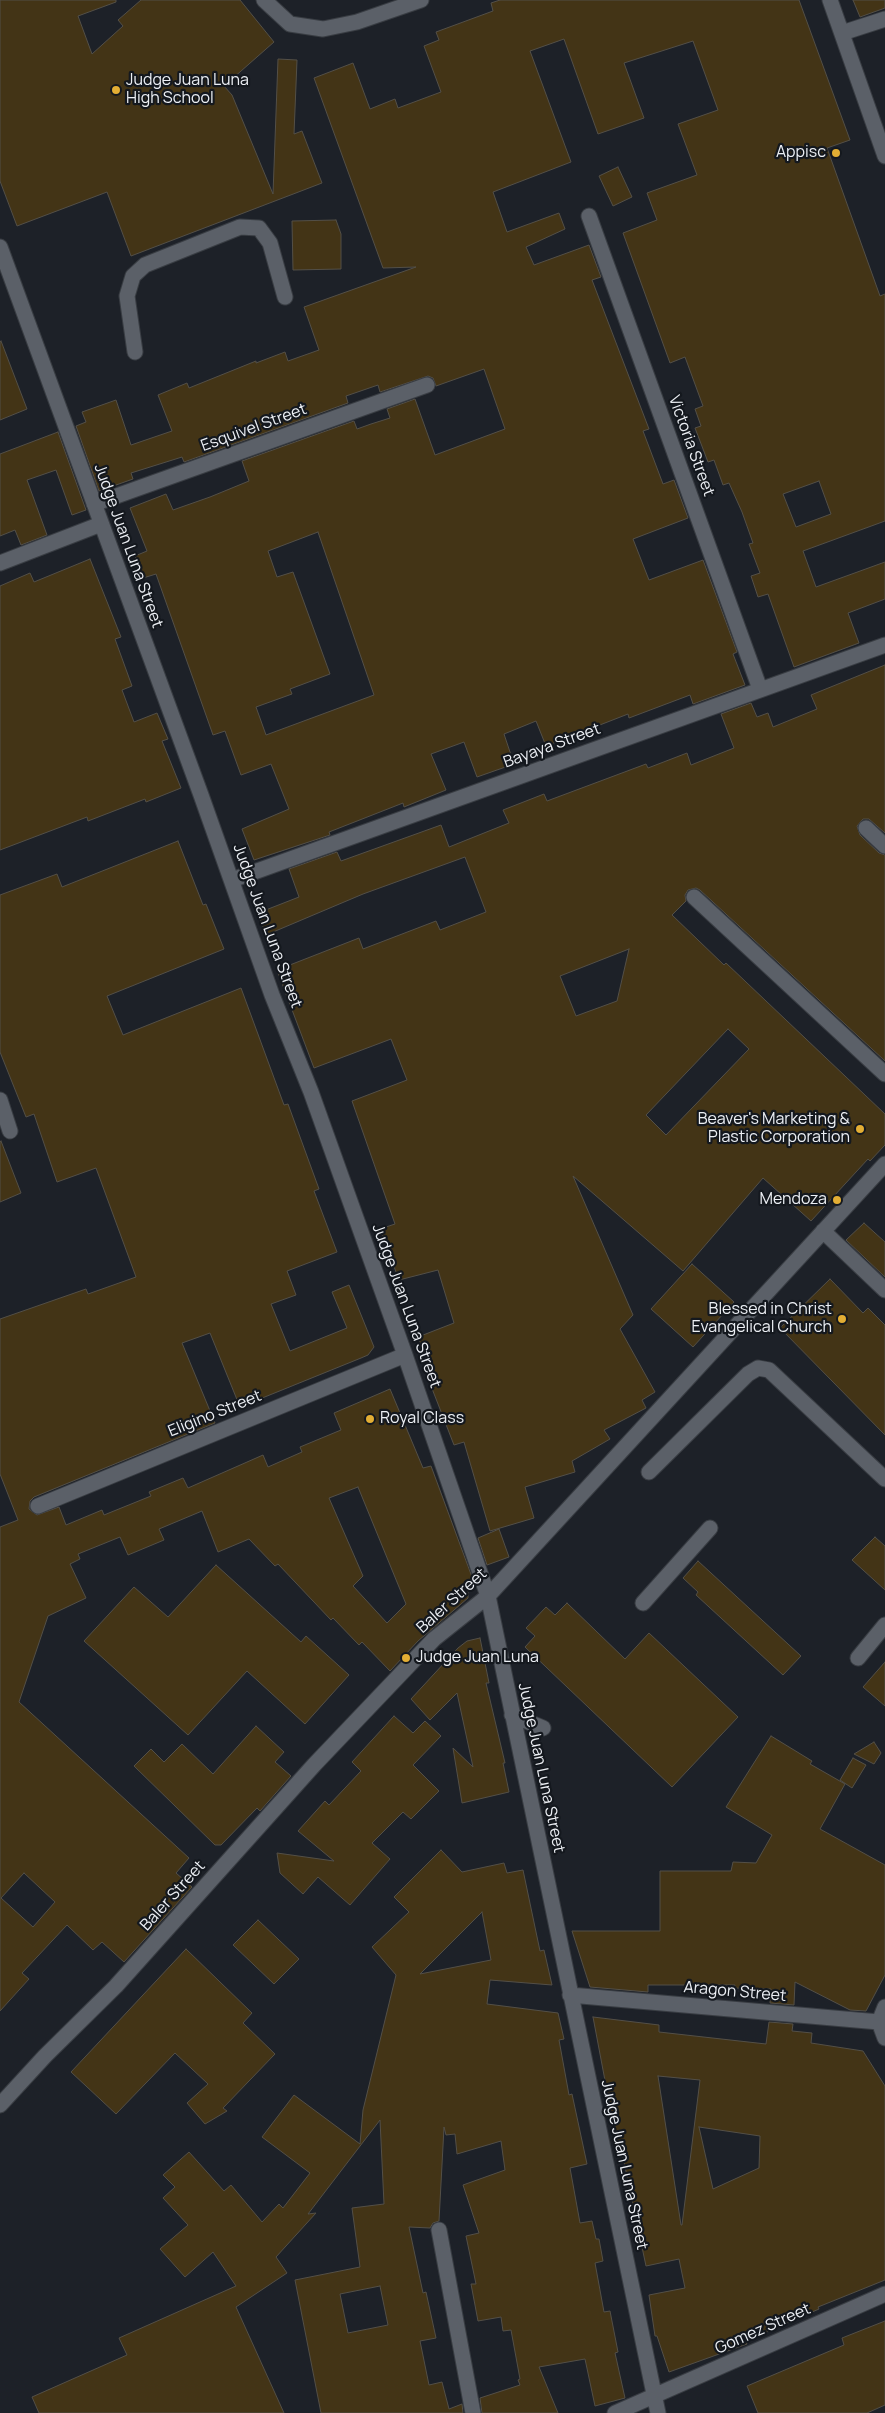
<!DOCTYPE html>
<style>
body{margin:0}
canvas{display:block;background:#1d2128}
</style>
<canvas width="885" height="2413"></canvas>
<script>
const c = document.querySelector('canvas').getContext('2d');
c.lineJoin = 'round';
function fill(path, color) {
  c.fillStyle = color;
  c.fill(path, 'evenodd');
}
function shape(rows) {
  const path = new Path2D();
  for (const r of rows) {
    path.moveTo(r[0], r[1]);
    for (let i = 2; i < r.length; i += 2) path.lineTo(r[i], r[i + 1]);
  }
  return path;
}
function strokePath(path, color, width, dash) {
  c.strokeStyle = color;
  c.lineWidth = width;
  c.lineCap = dash ? 'butt' : 'round';
  c.setLineDash(dash || []);
  c.stroke(path);
}
function label(font, color, halo, rows, align = 'center') {
  c.font = font + ' Manrope,sans-serif';
  c.lineWidth = 4.5;
  c.setLineDash([]);
  c.textBaseline = 'middle';
  c.strokeStyle = halo;
  c.fillStyle = color;
  for (const [text, x, y, turn = 0] of rows) {
    c.save();
    c.translate(x, y);
    c.rotate((+turn || 0) * Math.PI / 180);
    c.textAlign = isNaN(turn) ? turn : align;
    if (halo) c.strokeText(text, 0, 0);
    c.fillText(text, 0, 0);
    c.restore();
  }
}
const building = shape([
 [0,0,116,0,116,2,78,16,92,54,123,26,118,20,141,0,240,0,274,42,224,86,232,95,273,194,278,59,297,60,294,134,302,131,322,183,131,256,107,192,17,226,0,181,0,0],
 [500,0,799,0,850,140,827,148,880,296,885,294,885,521,803,551,816,587,885,562,885,599,848,613,859,643,794,667,768,594,758,597,751,576,760,573,749,544,753,543,742,512,729,483,723,485,714,460,708,462,695,428,701,426,695,409,703,406,685,357,670,363,623,233,657,220,647,193,697,175,678,124,718,110,693,41,624,63,644,118,598,134,564,39,530,51,571,162,493,192,507,232,559,213,565,229,526,247,534,265,589,245,601,277,592,280,649,429,643,431,663,484,674,480,688,518,633,539,649,580,703,560,737,652,733,654,745,685,693,704,690,695,629,718,628,714,546,746,536,721,504,734,514,764,477,777,464,742,431,754,446,790,404,807,403,803,329,832,330,835,254,860,242,829,289,809,271,764,241,775,225,731,213,735,156,574,143,578,135,556,147,551,130,508,166,494,173,510,210,497,249,481,242,461,354,421,357,429,371,424,390,418,387,409,415,399,435,455,505,429,484,369,436,386,433,378,428,376,380,392,378,385,346,396,348,403,184,462,182,457,131,473,133,479,99,491,76,426,86,422,82,412,116,400,131,445,172,431,158,395,187,383,189,388,256,361,256,363,285,352,288,361,319,350,304,307,416,267,383,268,314,78,353,63,370,109,395,99,398,108,441,92,424,46,439,40,436,32,493,11,491,3,500,0],
 [819,481,831,514,796,527,783,494,819,481],
 [318,532,374,695,266,735,256,707,292,694,290,689,330,674,293,572,277,577,268,551,318,532],
 [853,0,885,0,885,8,860,17,853,0],
 [618,167,632,197,613,206,599,176,618,167],
 [336,220,341,234,341,269,293,270,292,221,336,220],
 [1,341,27,409,0,420,0,342,1,341],
 [58,432,86,510,72,515,56,470,27,480,47,535,21,545,15,530,0,536,0,454,58,432],
 [90,559,121,637,115,639,132,686,122,690,134,722,157,713,168,739,162,741,181,788,146,802,145,799,88,821,87,817,0,850,0,586,30,573,34,582,90,559],
 [885,665,885,833,869,819,863,819,857,826,860,835,879,853,885,855,885,1061,700,890,696,888,688,890,685,895,686,901,672,915,724,965,726,963,885,1114,885,1145,870,1161,868,1159,811,1221,763,1178,683,1271,573,1176,633,1315,620,1329,655,1392,642,1400,646,1408,604,1430,610,1439,572,1461,575,1472,525,1487,534,1518,490,1531,464,1442,454,1445,431,1386,435,1384,418,1337,454,1323,438,1270,399,1280,380,1229,395,1224,352,1101,407,1080,391,1039,314,1068,277,970,359,938,363,949,436,921,440,930,486,912,465,857,363,894,266,935,258,913,299,897,289,869,337,852,341,861,441,825,449,847,509,823,503,810,544,794,547,801,646,764,648,768,687,753,691,765,734,748,721,714,751,703,757,717,768,713,773,727,817,709,811,695,885,665],
 [629,949,617,1001,576,1016,560,976,629,949],
 [728,1029,749,1049,666,1135,646,1115,728,1029],
 [178,841,203,905,206,904,224,949,107,996,123,1035,241,988,284,1105,288,1104,319,1189,314,1191,337,1252,287,1271,296,1295,271,1304,290,1351,347,1328,332,1292,349,1285,374,1347,368,1355,361,1358,240,1407,210,1333,182,1343,215,1423,34,1497,30,1501,29,1509,37,1515,59,1507,66,1525,102,1510,104,1515,151,1496,149,1492,183,1478,188,1488,263,1455,268,1467,302,1452,300,1447,341,1430,334,1413,390,1389,423,1468,431,1466,472,1577,468,1586,468,1598,418,1641,390,1671,362,1642,359,1645,333,1618,331,1620,278,1564,275,1566,249,1539,218,1552,202,1511,159,1529,164,1540,128,1555,120,1537,78,1554,80,1559,70,1564,86,1598,48,1616,19,1702,189,1858,176,1873,192,1887,124,1962,102,1942,93,1950,67,1925,22,1973,29,1979,0,2011,0,1527,18,1520,0,1474,0,1319,86,1289,88,1294,136,1277,96,1168,57,1182,34,1114,26,1117,0,1052,0,895,57,874,62,887,178,841],
 [358,1487,406,1604,387,1623,353,1586,363,1576,329,1498,358,1487],
 [24,1873,55,1902,33,1927,1,1898,24,1873],
 [1,1141,21,1193,0,1202,0,1142,1,1141],
 [864,1223,885,1242,885,1277,846,1240,864,1223],
 [692,1264,734,1302,693,1347,651,1309,692,1264],
 [830,1279,863,1313,868,1308,885,1325,885,1435,780,1328,830,1279],
 [499,1529,509,1557,487,1565,478,1538,499,1529],
 [875,1537,885,1546,885,1590,852,1560,875,1537],
 [698,1561,801,1656,783,1675,696,1595,698,1592,683,1578,698,1561],
 [216,1565,301,1642,306,1636,349,1675,305,1724,247,1671,188,1735,84,1641,134,1587,168,1617,216,1565],
 [567,1603,625,1659,649,1633,738,1717,672,1787,525,1647,535,1636,526,1628,546,1607,555,1615,567,1603],
 [480,1638,489,1683,486,1683,505,1763,503,1763,509,1792,462,1803,453,1748,473,1767,457,1693,430,1720,411,1699,458,1648,467,1641,480,1638],
 [885,1662,885,1706,863,1687,885,1662],
 [394,1716,413,1733,425,1721,441,1736,413,1765,439,1791,411,1819,403,1812,372,1843,390,1859,350,1905,318,1877,303,1894,280,1873,277,1853,334,1861,298,1831,325,1801,329,1805,361,1771,352,1762,394,1716],
 [256,1726,284,1752,275,1762,291,1776,260,1811,257,1808,221,1845,215,1845,134,1766,151,1749,164,1762,182,1744,213,1774,256,1726],
 [771,1736,812,1761,810,1764,845,1784,820,1829,885,1865,885,1975,866,2011,850,2010,795,1982,794,2005,770,2003,771,1989,734,1988,735,1985,648,1985,648,1992,590,1987,572,1931,660,1931,660,1871,731,1871,733,1862,756,1863,772,1835,726,1807,771,1736],
 [874,1742,881,1753,874,1764,854,1754,874,1742],
 [853,1758,866,1765,852,1788,840,1780,853,1758],
 [441,1850,462,1872,504,1863,507,1873,523,1870,540,1951,544,1950,552,1985,490,1980,487,2004,558,2013,564,2039,559,2040,569,2095,572,2094,587,2164,570,2168,580,2223,592,2221,596,2239,599,2239,603,2261,595,2263,604,2312,610,2311,618,2352,615,2353,625,2398,595,2406,585,2359,539,2367,558,2413,482,2413,480,2398,520,2385,518,2380,520,2379,511,2330,503,2331,501,2317,478,2321,471,2284,476,2284,466,2236,479,2233,463,2185,505,2170,501,2141,457,2154,455,2134,446,2135,444,2127,439,2221,433,2223,430,2228,409,2227,423,2293,426,2292,436,2338,420,2341,429,2385,442,2382,449,2409,462,2404,463,2413,321,2413,295,2280,360,2267,352,2208,384,2204,380,2120,308,2214,316,2213,276,2257,287,2273,236,2307,284,2413,39,2413,32,2397,127,2355,119,2338,236,2286,213,2252,185,2277,160,2249,188,2225,163,2198,175,2187,163,2175,189,2152,224,2191,231,2185,262,2222,279,2204,283,2208,310,2173,262,2137,294,2095,360,2144,363,2110,396,1975,372,1947,409,1912,394,1897,441,1850],
 [482,1912,491,1960,420,1974,482,1912],
 [380,2286,388,2325,348,2333,340,2294,380,2286],
 [258,1920,299,1959,274,1984,233,1945,258,1920],
 [186,1949,252,2013,243,2023,275,2054,223,2108,227,2111,205,2124,187,2103,208,2084,175,2053,116,2114,71,2072,186,1949],
 [593,2017,659,2025,659,2032,766,2044,769,2022,793,2024,792,2031,812,2033,811,2043,863,2051,885,2086,885,2280,818,2307,819,2309,746,2341,747,2344,669,2372,657,2336,655,2336,649,2295,685,2288,679,2259,646,2266,620,2143,617,2144,593,2017],
 [658,2076,700,2080,682,2225,681,2225,658,2076],
 [699,2127,760,2136,759,2168,713,2189,699,2127],
 [885,2321,885,2405,867,2413,758,2413,747,2386,844,2345,842,2338,885,2321]
]);
fill(building, '#433416');
strokePath(building, '#534f47', 1);
const minor = shape([
 [264,0,290,24,323,29,357,22,421,0],
 [830,0,885,156],
 [842,33,885,19],
 [589,216,760,689],
 [0,247,201,795,272,995,311,1092,405,1355,488,1596,658,2413],
 [135,352,127,296,133,276,145,265,240,227,259,228,270,243,285,297],
 [94,504,427,385],
 [0,563,101,524],
 [866,828,885,846],
 [232,880,885,645],
 [694,897,885,1074],
 [0,1100,10,1131],
 [823,1231,885,1290],
 [649,1472,748,1374,758,1368,769,1370,885,1479],
 [38,1506,405,1355],
 [643,1603,710,1528],
 [858,1658,885,1625],
 [512,1715,543,1728],
 [570,1995,879,2022,885,2038],
 [879,2022,885,2007],
 [0,2105,45,2056,116,1986,314,1765,434,1639,488,1596,885,1164],
 [439,2230,473,2413],
 [615,2413,885,2294]
]);
strokePath(minor, '#393d43', 17);
strokePath(minor, '#5b6068', 15);
for (const [x, y, r, color] of [
 [116,90,5,"#e3ae34"],
 [836,153,5,"#e3ae34"],
 [860,1129,5,"#e3ae34"],
 [837,1200,5,"#e3ae34"],
 [842,1319,5,"#e3ae34"],
 [370,1419,5,"#e3ae34"],
 [406,1658,5,"#e3ae34"]
]) {
  const dot = new Path2D();
  dot.arc(x, y, r, 0, 2 * Math.PI);
  c.fillStyle = color;
  c.fill(dot);
  strokePath(dot, '#14181e', 2);
}
label('16px', '#eceff4', '#14181e', [
 ["Judge Juan Luna",126,81,"left"],
 ["High School",126,99,"left"],
 ["Appisc",826,153],
 ["Beaver's Marketing &",850,1120],
 ["Plastic Corporation",850,1138],
 ["Mendoza",827,1200],
 ["Blessed in Christ",832,1310],
 ["Evangelical Church",832,1328],
 ["Royal Class",380,1419,"left"],
 ["Judge Juan Luna",416,1658,"left"]
], 'right');
label('16px', '#eceff4', '#14181e', [
 ["Esquivel Street",254,428,-20],
 ["Victoria Street",691,446,70],
 ["Judge Juan Luna Street",128,546,70],
 ["Bayaya Street",552,746,-20],
 ["Judge Juan Luna Street",267,926,70],
 ["Judge Juan Luna Street",406,1306,70],
 ["Eligino Street",215,1414,-22],
 ["Baler Street",452,1601,-42],
 ["Judge Juan Luna Street",541,1768,78],
 ["Baler Street",173,1896,-48],
 ["Aragon Street",735,1992,5],
 ["Judge Juan Luna Street",624,2165,78],
 ["Gomez Street",763,2329,-24]
]);
</script>
